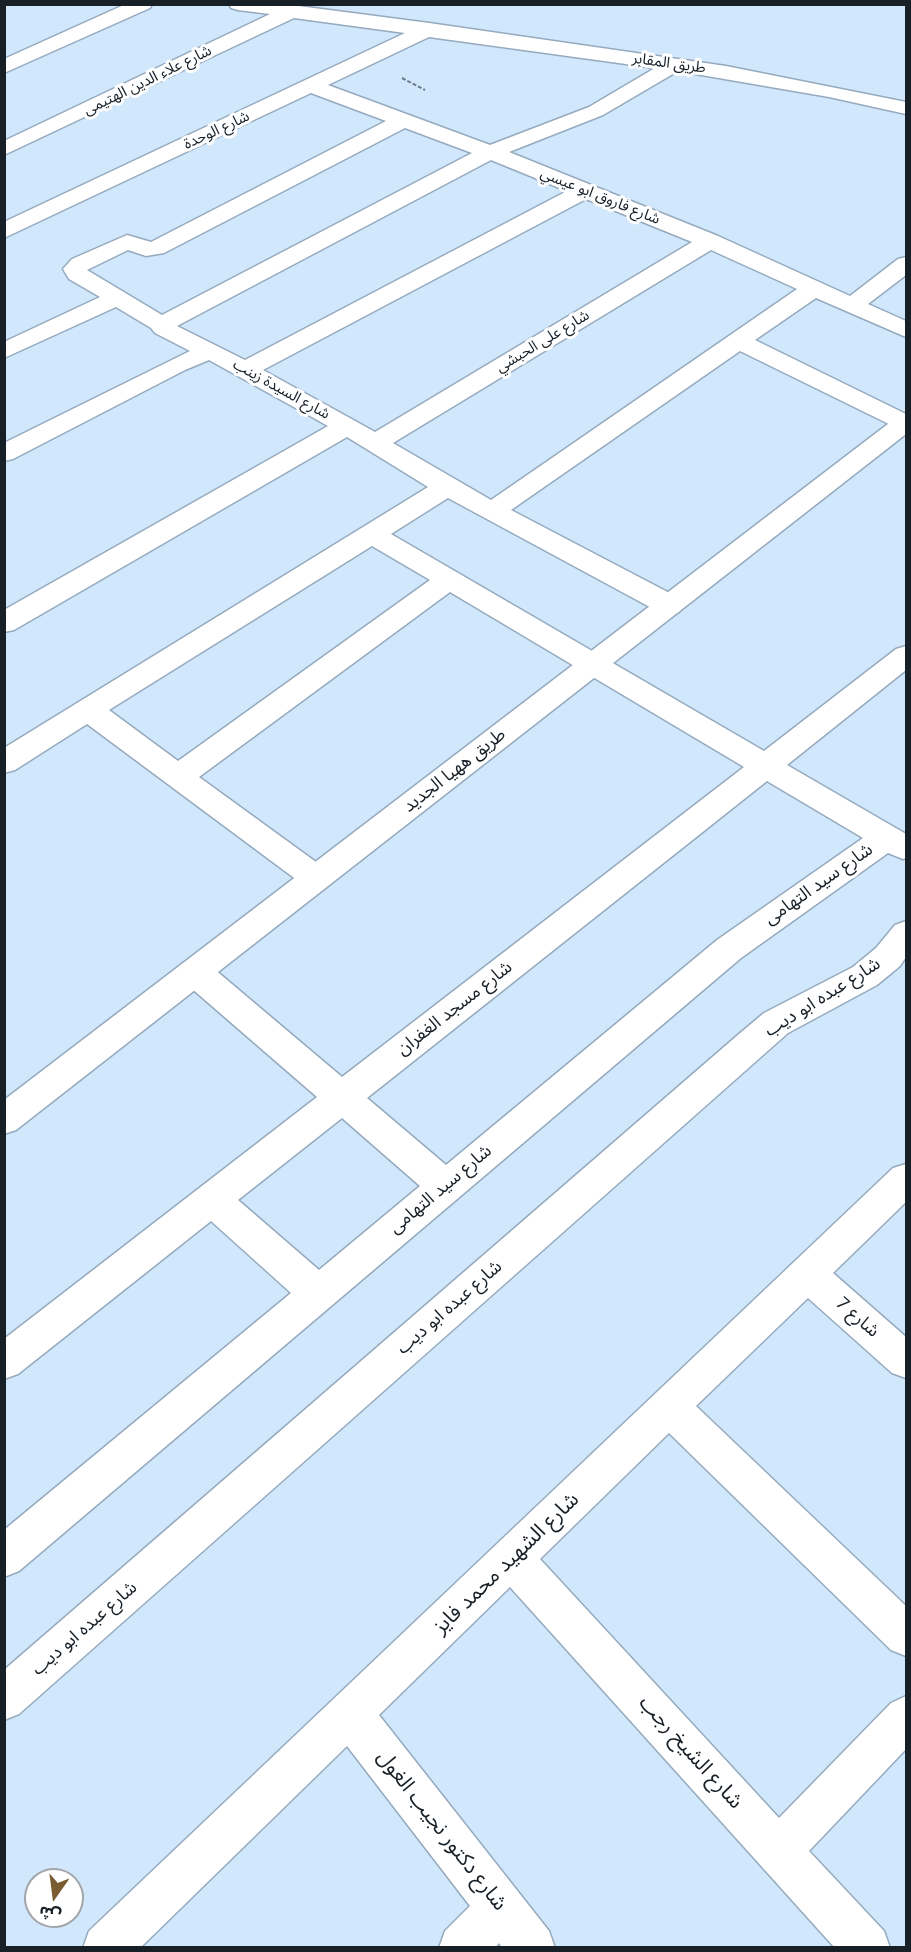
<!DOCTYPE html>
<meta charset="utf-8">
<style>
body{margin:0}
#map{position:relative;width:911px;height:1952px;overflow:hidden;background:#d1e7fc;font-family:"Nunito Sans","Noto Sans Arabic",sans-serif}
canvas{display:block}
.frame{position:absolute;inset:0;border:6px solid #171f27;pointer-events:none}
.north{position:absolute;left:24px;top:1868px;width:60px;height:60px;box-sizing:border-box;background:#fff;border:2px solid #a2a5a9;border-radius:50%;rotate:194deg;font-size:16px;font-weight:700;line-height:24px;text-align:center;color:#171f27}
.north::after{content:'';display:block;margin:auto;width:21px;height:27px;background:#795d30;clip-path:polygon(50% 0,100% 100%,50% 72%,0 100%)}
</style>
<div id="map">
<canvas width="911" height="1952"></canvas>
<div class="frame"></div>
<div class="north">ش</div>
</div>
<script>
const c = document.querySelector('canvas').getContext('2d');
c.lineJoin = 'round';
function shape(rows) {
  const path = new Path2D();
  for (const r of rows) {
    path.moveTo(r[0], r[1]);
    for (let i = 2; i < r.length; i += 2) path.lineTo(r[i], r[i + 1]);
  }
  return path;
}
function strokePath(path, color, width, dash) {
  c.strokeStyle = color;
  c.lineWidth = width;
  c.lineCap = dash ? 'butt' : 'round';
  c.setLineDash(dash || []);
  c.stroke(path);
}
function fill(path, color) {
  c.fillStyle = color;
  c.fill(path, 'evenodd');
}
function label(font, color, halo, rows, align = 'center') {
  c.font = font + ' "Nunito Sans","Noto Sans Arabic",sans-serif';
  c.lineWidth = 6;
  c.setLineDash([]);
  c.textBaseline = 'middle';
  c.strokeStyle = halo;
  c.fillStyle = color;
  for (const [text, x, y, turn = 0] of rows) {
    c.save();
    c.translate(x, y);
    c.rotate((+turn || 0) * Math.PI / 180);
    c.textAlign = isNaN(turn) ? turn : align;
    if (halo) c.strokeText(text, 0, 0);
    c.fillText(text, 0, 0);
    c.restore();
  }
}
const minor = shape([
 [126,4,152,4,150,8,4,73,4,59,126,4],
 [229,4,283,4,429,23,726,66,906,102,906,114,829,97,678,71,603,115,509,152,718,236,850,296,898,259,906,257,906,275,868,304,906,321,906,337,816,298,755,340,906,414,906,430,897,428,740,351,511,510,679,598,683,605,679,612,669,614,659,612,448,498,391,534,764,751,896,649,906,646,906,670,787,765,906,834,906,858,903,859,888,853,741,958,19,1571,4,1577,4,1530,291,1293,211,1221,18,1374,4,1379,4,1339,317,1097,183,981,179,972,183,963,195,959,207,963,342,1077,744,767,450,592,199,777,327,870,332,878,327,886,316,890,305,886,87,724,15,770,4,773,4,748,428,487,347,437,14,630,4,632,4,610,328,426,209,360,185,370,13,459,4,461,4,443,190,351,155,333,151,328,116,307,4,358,4,342,100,297,69,279,63,269,72,259,127,235,151,242,386,121,311,93,4,238,4,222,405,33,294,18,4,155,4,141,270,14,238,10,231,8,229,4],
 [429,37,655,68,589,107,490,145,328,85,429,37],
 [405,128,472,153,162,315,87,270,128,250,146,256,164,253,405,128],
 [491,160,567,191,245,360,177,326,491,160],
 [586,199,692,242,375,432,263,370,586,199],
 [711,250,797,289,491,500,393,443,711,250],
 [372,546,430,580,178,761,109,710,372,546],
 [767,781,863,838,717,940,446,1165,367,1098,767,781],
 [342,1118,420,1186,319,1270,238,1200,342,1118],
 [906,921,906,957,900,966,877,985,788,1033,19,1714,4,1720,4,1670,739,1034,764,1013,853,967,876,948,895,925,906,921],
 [906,1164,906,1202,833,1273,906,1337,906,1378,892,1373,808,1298,696,1406,906,1606,906,1656,891,1650,669,1433,540,1559,779,1818,891,1703,906,1696,906,1749,809,1851,884,1931,890,1948,835,1948,510,1587,379,1715,549,1931,555,1948,502,1948,499,1943,495,1948,439,1948,445,1931,470,1906,347,1746,140,1948,83,1948,89,1931,893,1168,906,1164]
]);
const primary = shape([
 [906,414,906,434,16,1130,4,1134,4,1100,897,417,906,414]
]);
strokePath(minor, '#95aabe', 3);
strokePath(primary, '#95aabe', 3);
strokePath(shape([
 [402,78,425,90]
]), '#6c7a88', 2, [4, 2]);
fill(minor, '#fff');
fill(primary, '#fff');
label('15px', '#171f27', '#fff', [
 ["طريق المقابر",669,64,8],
 ["شارع علاء الدين الهتيمى",148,81,-26],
 ["شارع الوحدة",217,131,-25],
 ["شارع فاروق ابو عيسي",600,197,22],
 ["شارع على الحبشي",543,342,-31],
 ["شارع السيدة زينب",281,390,29]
]);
label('18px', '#171f27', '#fff', [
 ["طريق ههيا الجديد",455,771,-38],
 ["شارع سيد التهامى",819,885,-35],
 ["شارع عبده ابو ديب",823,998,-32],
 ["شارع مسجد الغفران",455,1009,-38],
 ["شارع سيد التهامى",441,1190,-40],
 ["شارع عبده ابو ديب",450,1308,-41],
 ["شارع 7",857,1318,41],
 ["شارع عبده ابو ديب",85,1629,-41]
]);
label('21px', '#171f27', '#fff', [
 ["شارع الشهيد محمد فايز",507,1564,-44],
 ["شارع الشيخ رجب",690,1753,48],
 ["شارع دكتور نجيب الغول",441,1831,52]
]);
</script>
